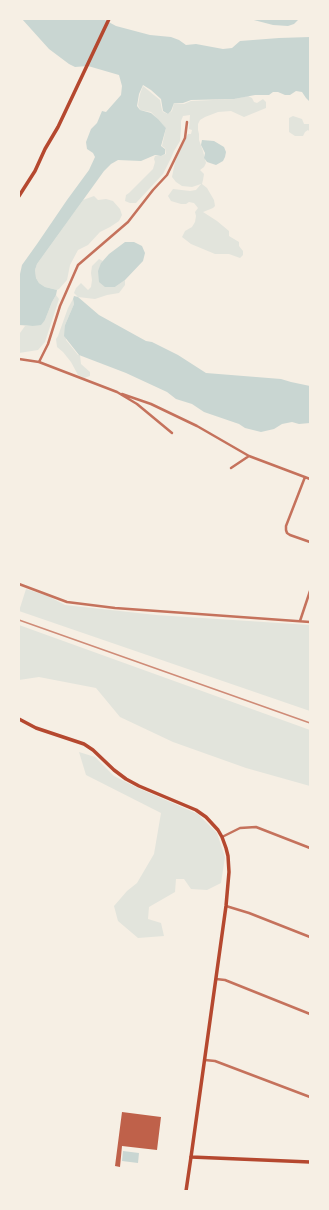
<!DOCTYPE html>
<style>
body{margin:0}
#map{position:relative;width:329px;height:1210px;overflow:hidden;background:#f6efe4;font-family:Inter,sans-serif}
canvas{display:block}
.frame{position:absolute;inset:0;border:20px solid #f6efe4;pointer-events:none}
</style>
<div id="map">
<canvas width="329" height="1210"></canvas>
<div class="frame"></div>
</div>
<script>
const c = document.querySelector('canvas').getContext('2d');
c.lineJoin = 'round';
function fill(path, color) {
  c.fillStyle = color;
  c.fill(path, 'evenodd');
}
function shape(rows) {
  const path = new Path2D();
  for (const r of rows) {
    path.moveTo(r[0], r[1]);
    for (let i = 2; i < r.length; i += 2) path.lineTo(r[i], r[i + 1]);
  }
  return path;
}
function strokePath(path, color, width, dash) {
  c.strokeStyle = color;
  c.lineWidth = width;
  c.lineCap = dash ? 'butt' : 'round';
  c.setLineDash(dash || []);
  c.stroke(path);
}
fill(shape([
 [143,86,160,100,162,110,163,112,168,114,172,111,174,103,184,104,191,101,234,99,248,96,252,98,254,102,257,103,263,99,266,102,266,108,244,117,231,111,218,112,205,117,200,120,198,124,198,130,199,134,199,140,203,151,206,163,204,167,200,170,204,174,203,180,202,184,207,188,214,200,215,206,213,208,203,212,217,221,229,231,229,236,239,242,239,246,243,251,243,255,240,258,229,254,215,254,191,244,182,237,185,231,192,227,195,222,196,216,195,212,198,208,194,203,189,202,186,204,181,204,171,201,168,196,173,189,190,191,196,190,201,184,192,187,182,186,176,182,172,177,175,162,181,148,188,134,191,134,192,130,189,129,190,115,183,116,181,121,181,129,180,141,174,151,171,158,163,174,136,203,130,203,125,201,126,195,129,193,153,169,155,162,154,159,155,156,161,156,166,154,165,148,162,146,166,128,151,112,140,110,138,105,140,94],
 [293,116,302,119,304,124,309,124,310,121,310,132,308,130,305,132,303,136,295,136,289,132,289,118],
 [94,196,98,200,106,199,113,201,120,209,122,215,119,221,110,227,100,232,88,245,78,250,70,265,67,280,59,289,57,290,45,287,39,283,36,278,35,270,37,264,83,200],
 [99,259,103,261,101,263,115,287,125,280,125,285,119,293,107,295,95,299,78,297,74,293,76,288,81,283,88,290,91,287,92,280,91,273,92,266],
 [56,295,59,299,45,342,38,350,19,353,20,333,25,326,33,326,45,320,52,302],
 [73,299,74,304,65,325,66,340,78,355,80,355,81,364,90,372,90,376,84,378,78,375,71,362,63,352,57,347,56,339,58,336,68,308],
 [26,589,48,596,65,605,156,615,310,625,310,711,19,611],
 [19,625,310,730,310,786,246,768,173,742,120,717,96,688,39,677,19,680],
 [79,752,95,757,114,776,138,788,198,814,217,833,225,857,221,883,207,890,191,889,184,879,176,879,175,892,149,907,148,919,161,923,164,936,138,938,118,921,114,906,127,891,137,883,154,854,161,813,86,775]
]), '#e2e4dc');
fill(shape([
 [22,19,103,19,116,26,150,35,171,37,179,40,186,45,196,44,223,49,232,48,240,41,279,38,310,37,310,102,306,98,302,92,296,91,290,95,285,95,278,92,273,92,269,95,255,95,234,99,191,100,183,103,174,103,171,111,168,114,163,111,161,99,151,90,143,85,139,94,137,106,140,110,151,113,158,119,166,128,161,146,165,149,165,154,161,156,155,155,141,161,118,160,111,164,104,171,37,264,35,270,36,278,39,283,45,287,57,290,56,295,52,302,45,320,41,325,33,326,19,325,19,274,20,274,22,265,37,244,67,200,89,170,95,157,93,153,87,149,86,142,91,129,97,123,102,111,106,112,121,95,122,86,119,75,88,66,75,67,69,64,49,49],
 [250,19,297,19,298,20,294,24,288,26,273,25],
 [202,140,214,141,224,147,226,152,225,157,223,161,216,165,207,162,204,158,205,153,201,145],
 [125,242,134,242,142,246,145,253,143,261,125,280,115,287,105,287,99,282,98,271,101,263,109,254],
 [74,296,78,297,99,315,146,341,152,342,178,355,206,373,281,379,291,382,310,386,310,423,299,424,292,422,282,424,274,429,261,432,245,428,239,424,204,412,192,404,176,399,167,392,126,373,79,355,64,336,65,325,74,304,73,299],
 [123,1151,139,1153,138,1163,122,1161]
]), '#c9d6d2');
fill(shape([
 [122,1112,161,1117,157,1150,122,1146,120,1167,115,1166]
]), '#bf614a');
strokePath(shape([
 [19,359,39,362,117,392,137,404,172,433],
 [39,362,48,344,60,306,78,265,128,222,153,190,167,175,185,138,187,122],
 [122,394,151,404,197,426,249,456],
 [231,468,249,456,310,479],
 [305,477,286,526,286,530,287,533,290,535,310,542],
 [19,584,67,602,115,608,310,622],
 [300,621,310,591],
 [222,837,240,828,256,827,310,848],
 [226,906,249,913,310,937],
 [216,979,225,980,310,1014],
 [205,1060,215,1061,310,1097]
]), '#c5725c', 2.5);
strokePath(shape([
 [186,1191,191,1157]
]), '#b5482f', 3.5);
strokePath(shape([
 [19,196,35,171,45,149,58,127,109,19],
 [19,719,36,728,84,744,93,750,114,770,126,779,139,786,196,810,206,817,218,830,222,837,226,848,228,856,229,872,226,906,191,1157,310,1162]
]), '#b5482f', 3.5);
strokePath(shape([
 [19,620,310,723]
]), '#cf8b77', 1.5);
</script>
